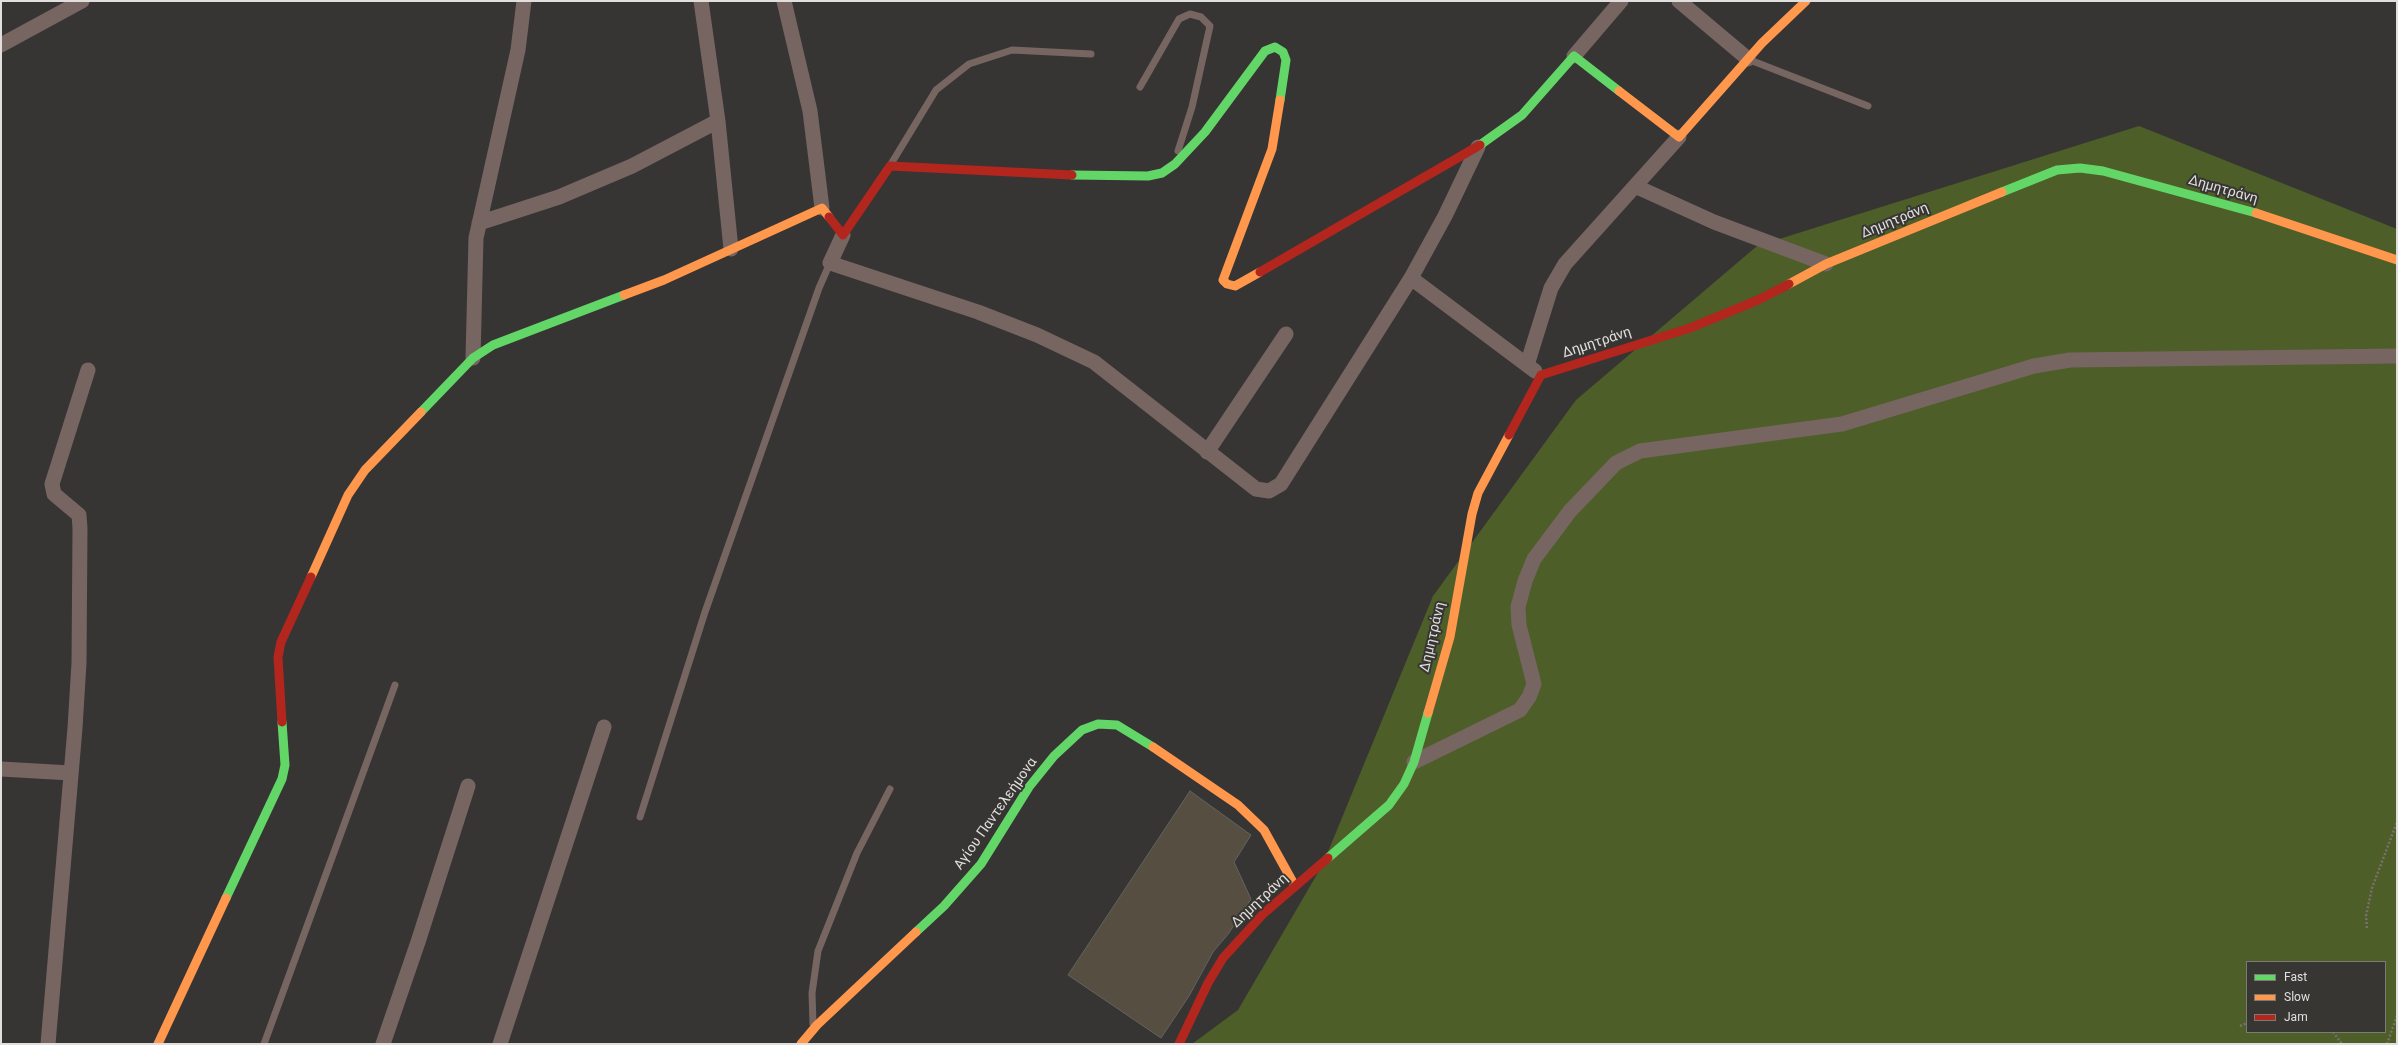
<!DOCTYPE html>
<meta charset="utf-8">
<style>
body{margin:0}
#map{position:relative;width:2398px;height:1045px;overflow:hidden;background:#363534;font-family:Roboto,sans-serif}
canvas{display:block}
.frame{position:absolute;inset:0;border:2px solid #e0dfde;pointer-events:none}
.legend{position:absolute;left:2246px;top:961px;width:140px;height:72px;box-sizing:border-box;background:#373633;border:1px solid #7b7a77;margin:0;padding:5px 7px;list-style:none;font-size:12px;color:#e0dfde}
.legend li{display:flex;align-items:center;gap:8px;height:20px}
.legend b{width:20px;border:1px solid #7b7a77}
</style>
<div id="map">
<canvas width="2398" height="1045"></canvas>
<div class="frame"></div>
<ul class="legend">
<li><b style="height:5px;background:#63d668"></b>Fast</li>
<li><b style="height:5px;background:#ff974d"></b>Slow</li>
<li><b style="height:5px;background:#b3261e"></b>Jam</li>
</ul>
</div>
<script>
const c = document.querySelector('canvas').getContext('2d');
c.lineJoin = 'round';
function fill(path, color) {
  c.fillStyle = color;
  c.fill(path, 'evenodd');
}
function shape(rows) {
  const path = new Path2D();
  for (const r of rows) {
    path.moveTo(r[0], r[1]);
    for (let i = 2; i < r.length; i += 2) path.lineTo(r[i], r[i + 1]);
  }
  return path;
}
function strokePath(path, color, width, dash) {
  c.strokeStyle = color;
  c.lineWidth = width;
  c.lineCap = dash ? 'butt' : 'round';
  c.setLineDash(dash || []);
  c.stroke(path);
}
function label(font, color, halo, rows, align = 'center') {
  c.font = font + ' Roboto,sans-serif';
  c.lineWidth = 4;
  c.setLineDash([]);
  c.textBaseline = 'middle';
  c.strokeStyle = halo;
  c.fillStyle = color;
  for (const [text, x, y, turn = 0] of rows) {
    c.save();
    c.translate(x, y);
    c.rotate((+turn || 0) * Math.PI / 180);
    c.textAlign = isNaN(turn) ? turn : align;
    if (halo) c.strokeText(text, 0, 0);
    c.fillText(text, 0, 0);
    c.restore();
  }
}
fill(shape([
 [2139,126,2397,229,2397,1044,1192,1044,1238,1010,1323,864,1433,596,1576,400,1757,246],
 [2247,962,2385,962,2385,1032,2247,1032]
]), '#4d5e28');
const building = shape([
 [1190,791,1251,835,1234,862,1251,899,1229,933,1213,952,1189,996,1161,1038,1068,975,1190,791]
]);
fill(building, '#554e41');
strokePath(building, '#646362', 1);
strokePath(shape([
 [2367,928,2366,916,2372,888,2397,822],
 [2240,1026,2247,1023],
 [2333,1032,2342,1044],
 [2387,1044,2397,1016]
]), '#7b706e', 2.5, [2, 2]);
strokePath(shape([
 [1750,60,1868,106],
 [1140,87,1179,19,1190,14,1201,17,1210,26,1192,107,1178,151],
 [891,164,936,90,969,64,1012,50,1091,54],
 [640,817,705,612,819,288,830,263],
 [813,1024,812,993,818,951,857,853,890,789],
 [264,1044,395,685]
]), '#776561', 7);
strokePath(shape([
 [701,1,718,121],
 [784,1,810,111,822,208],
 [1679,1,1748,59],
 [1,45,82,1],
 [1574,56,1621,1],
 [1637,187,1714,222,1826,264],
 [479,223,559,197,632,166,718,121,731,249],
 [843,235,830,263,978,312,1037,335,1094,362,1256,489,1269,491,1281,484,1411,278,1445,216,1478,147],
 [1411,278,1535,371],
 [473,358,476,238,518,50,524,1],
 [1527,365,1551,288,1565,264,1679,137],
 [1207,452,1286,334],
 [1414,762,1520,710,1529,697,1534,684,1519,625,1518,607,1525,581,1534,559,1570,511,1616,463,1640,451,1842,424,2034,366,2070,360,2397,356],
 [1,769,71,773],
 [48,1044,75,728,79,663,80,528,79,515,54,494,52,484,88,370],
 [383,1044,418,942,468,786],
 [500,1044,604,727]
]), '#776561', 15);
strokePath(shape([
 [1480,145,1522,115,1574,56,1619,91],
 [1072,175,1148,176,1162,173,1175,164,1205,132,1265,51,1275,47,1283,52,1286,60,1280,100],
 [2002,192,2057,170,2080,168,2103,171,2256,213],
 [421,412,473,358,493,345,624,295],
 [1328,858,1389,805,1404,784,1414,762,1428,713],
 [226,898,282,779,285,765,282,722],
 [916,932,944,906,981,864,1029,787,1054,756,1082,730,1098,724,1117,725,1153,747]
]), '#63d668', 9);
strokePath(shape([
 [1619,91,1679,137,1762,43,1806,1],
 [2256,213,2397,260],
 [1260,272,1235,286,1227,284,1223,280,1272,149,1280,100],
 [1789,284,1826,264,2002,192],
 [624,295,664,280,822,208,829,217],
 [311,577,348,495,365,470,421,412],
 [1428,713,1450,637,1472,514,1478,493,1509,435],
 [1153,747,1238,805,1264,830,1295,886],
 [158,1044,226,898],
 [801,1044,817,1025,916,932]
]), '#ff974d', 9);
strokePath(shape([
 [829,217,843,235,890,166,1072,175],
 [1260,272,1480,145],
 [1509,435,1541,375,1690,328,1758,300,1789,284],
 [282,722,278,657,281,642,311,577],
 [1179,1044,1208,983,1223,958,1263,914,1328,858]
]), '#b3261e', 9);
label('14px', '#e0dfde', '#373633', [
 ["Δημητράνη",2223,190,16],
 ["Δημητράνη",1895,221,-22],
 ["Δημητράνη",1597,343,-18],
 ["Δημητράνη",1433,637,-77],
 ["Αγίου Παντελεήμονα",996,814,-55],
 ["Δημητράνη",1260,901,-43]
]);
</script>
